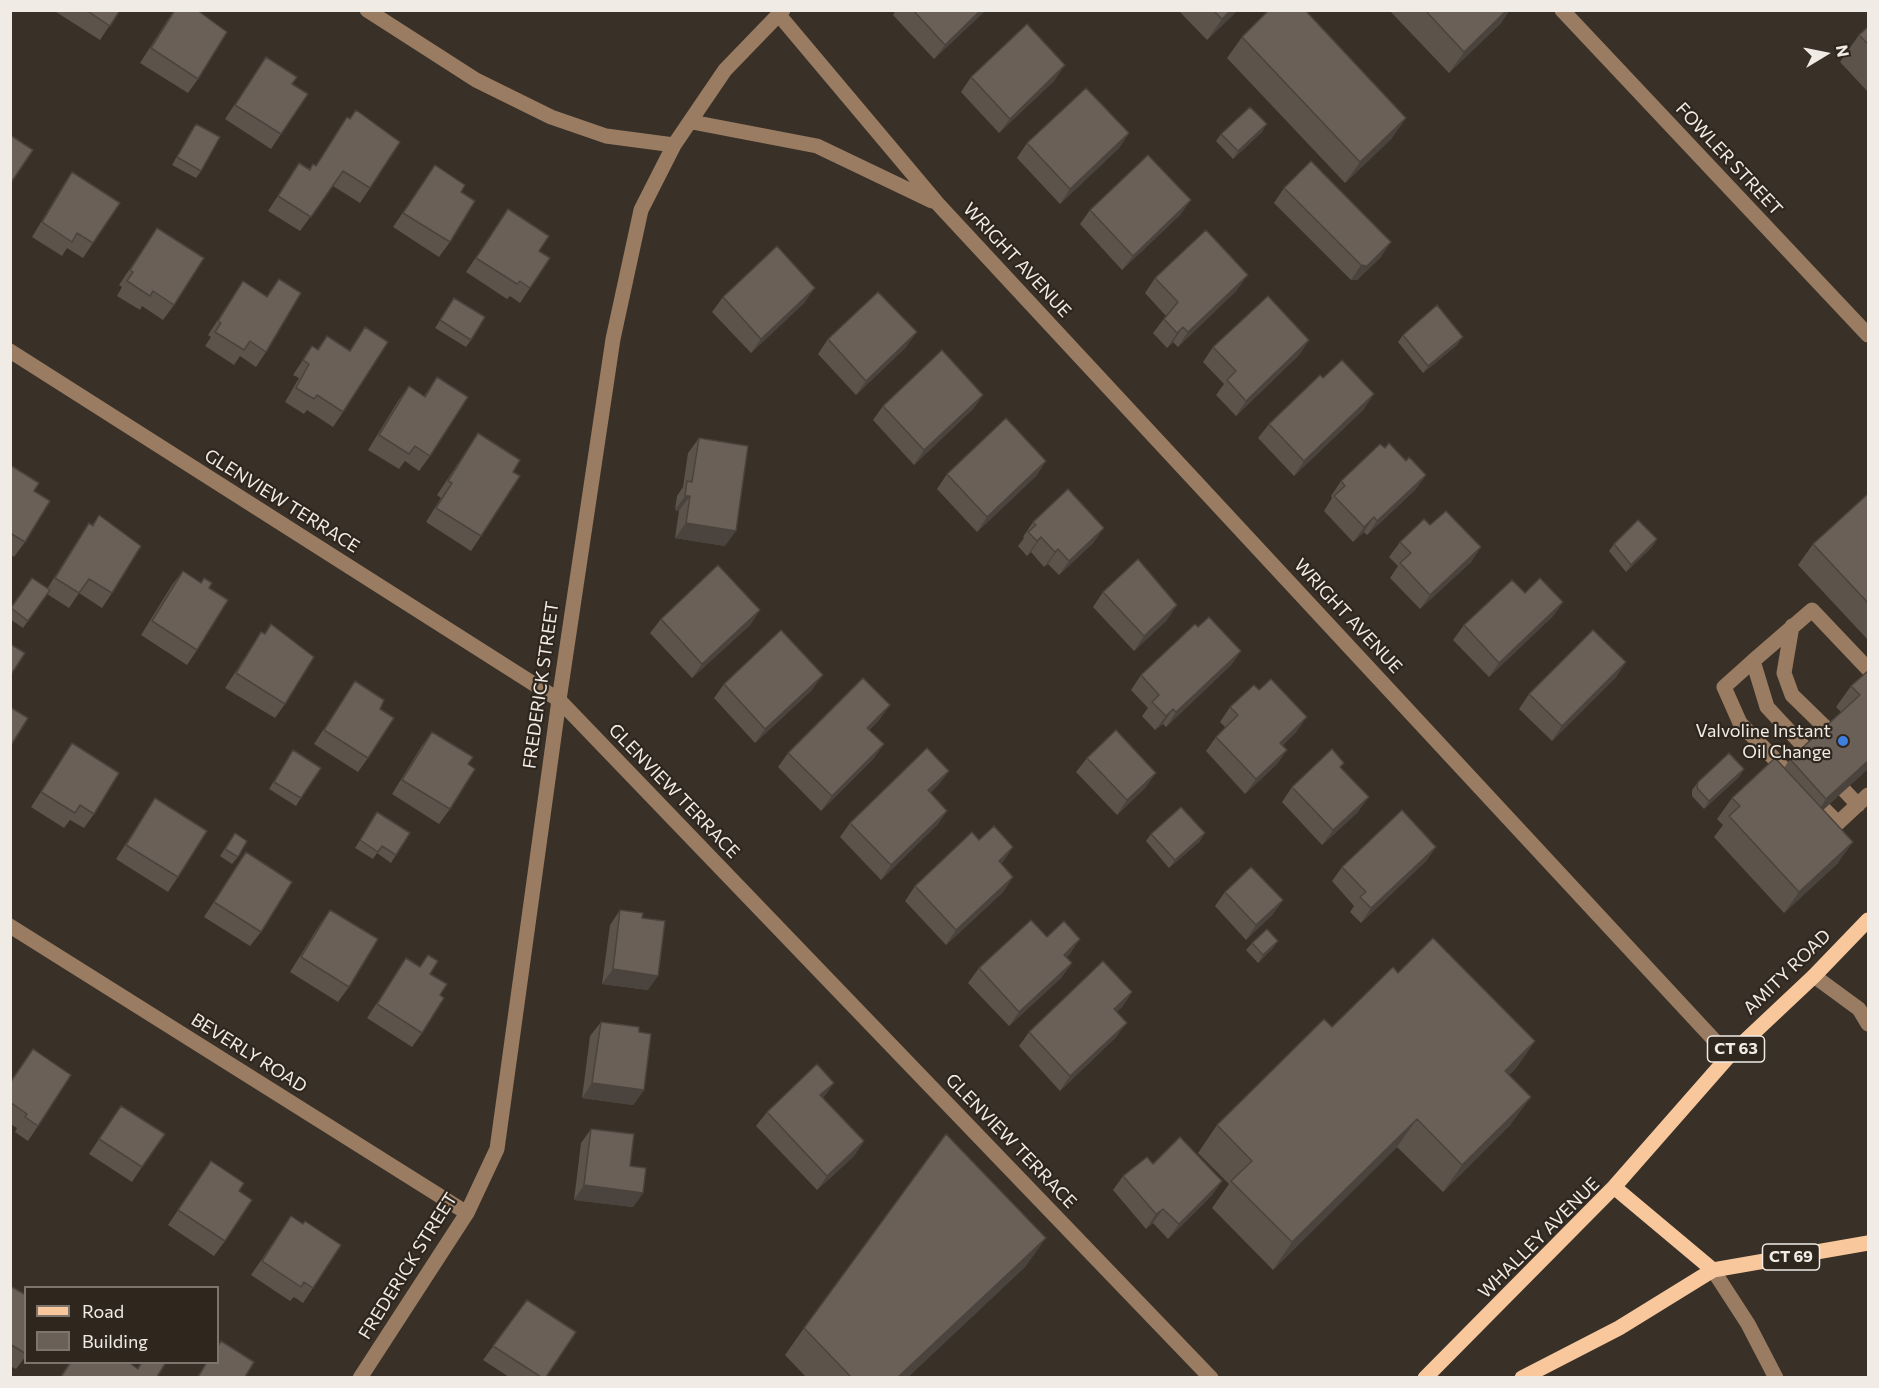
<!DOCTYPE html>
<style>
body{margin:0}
#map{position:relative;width:1879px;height:1388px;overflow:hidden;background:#393028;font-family:Commissioner,sans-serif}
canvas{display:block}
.frame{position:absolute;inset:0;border:12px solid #f1ebe6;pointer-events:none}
.legend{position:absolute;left:24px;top:1286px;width:195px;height:78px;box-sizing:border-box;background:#2f261e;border:2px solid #7d756e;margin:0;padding:8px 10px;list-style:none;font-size:18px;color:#f1ebe6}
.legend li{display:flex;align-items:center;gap:12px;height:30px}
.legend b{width:30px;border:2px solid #7d756e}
.north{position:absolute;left:1795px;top:24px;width:60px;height:60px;-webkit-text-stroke:4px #2f261e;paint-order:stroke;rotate:80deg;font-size:16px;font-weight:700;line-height:24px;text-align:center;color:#f1ebe6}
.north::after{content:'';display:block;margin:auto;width:21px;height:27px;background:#f1ebe6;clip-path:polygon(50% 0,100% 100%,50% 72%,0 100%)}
</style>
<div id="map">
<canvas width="1879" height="1388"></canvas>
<div class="frame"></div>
<ul class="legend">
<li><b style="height:8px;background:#f8c89c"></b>Road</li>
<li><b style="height:16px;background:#6b6057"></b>Building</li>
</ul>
<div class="north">N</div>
</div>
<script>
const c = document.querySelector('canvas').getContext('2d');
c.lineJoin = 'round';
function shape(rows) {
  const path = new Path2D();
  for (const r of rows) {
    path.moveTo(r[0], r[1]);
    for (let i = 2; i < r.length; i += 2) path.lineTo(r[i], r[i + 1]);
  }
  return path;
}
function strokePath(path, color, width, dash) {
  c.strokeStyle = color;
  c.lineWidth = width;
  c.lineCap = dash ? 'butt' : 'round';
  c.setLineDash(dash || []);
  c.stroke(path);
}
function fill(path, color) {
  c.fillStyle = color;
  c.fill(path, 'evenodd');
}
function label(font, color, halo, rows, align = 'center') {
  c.font = font + ' Commissioner,sans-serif';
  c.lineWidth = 4.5;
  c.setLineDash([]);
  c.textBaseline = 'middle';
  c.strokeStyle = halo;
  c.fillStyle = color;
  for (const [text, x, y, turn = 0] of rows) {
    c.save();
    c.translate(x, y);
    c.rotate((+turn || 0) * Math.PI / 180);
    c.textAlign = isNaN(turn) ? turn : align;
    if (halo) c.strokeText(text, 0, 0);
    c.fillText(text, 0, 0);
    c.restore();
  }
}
strokePath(shape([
 [367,10,476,80,551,117,606,136,674,145],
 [1562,10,1868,335],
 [779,15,938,204,1729,1056],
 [692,122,817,146,932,201],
 [10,351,559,700,1211,1378],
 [1792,626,1784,673,1792,695,1829,731],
 [1753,661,1724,687,1740,723,1786,771],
 [1808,751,1767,707,1753,661,1812,610,1868,669],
 [1844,790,1858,805],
 [1824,809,1838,823,1868,795],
 [10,926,467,1213],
 [1814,976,1859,1009,1868,1024],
 [1713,1270,1748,1324,1776,1378],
 [360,1378,467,1213,497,1149,559,700,613,339,641,210,674,145,725,70,783,10]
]), '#997c61', 15);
strokePath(shape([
 [1614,1187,1713,1270],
 [1425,1378,1614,1187,1729,1056,1814,976,1868,920],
 [1522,1378,1619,1328,1713,1270,1868,1243]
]), '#f8c89c', 15);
fill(shape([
 [53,10,120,10,100,40],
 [174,10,198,79,188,93,140,63],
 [896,10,986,10,934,59,893,15],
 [1178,10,1238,10,1207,40],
 [1389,10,1510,10,1500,24,1449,73],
 [1869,26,1869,93,1840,62,1859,35],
 [1242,37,1406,118,1391,139,1345,183,1227,58],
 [266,57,292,84,281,134,271,149,225,119],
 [971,77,1055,80,999,133,961,92],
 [356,110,370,188,360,203,333,186,300,231,268,211,299,163,309,169,313,164,316,166,347,117,350,119],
 [196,124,201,171,196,178,172,165,191,131],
 [1262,132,1233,159,1216,141,1221,134],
 [1129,133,1119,148,1060,204,1017,158,1027,143],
 [435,165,461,192,450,242,439,257,393,227],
 [72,172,93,243,83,258,67,248,62,256,32,237,62,187],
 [1284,188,1381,257,1357,280,1351,280,1274,203],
 [508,209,530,288,520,303,510,296,507,299,466,272],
 [1090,210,1181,214,1122,270,1080,224],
 [157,228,174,305,163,320,142,306,140,310,117,296,122,287,119,285],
 [1155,278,1237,290,1178,347,1173,342,1167,348,1153,333,1166,316,1145,293],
 [279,279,266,352,256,367,240,356,234,365,205,346,211,337,208,335,243,281,267,296],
 [723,297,805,302,751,353,712,312],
 [454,298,471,340,466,347,435,328],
 [365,327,343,412,333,427,307,410,304,414,285,402,299,378,293,375,312,346,318,349,327,336,350,350],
 [1403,335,1458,344,1423,373,1398,342],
 [828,339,906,347,856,395,818,354],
 [1309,340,1299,355,1236,416,1216,395,1224,384,1203,362,1213,347],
 [437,377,430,456,419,471,405,461,399,469,368,450,398,401,409,386,424,396],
 [983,395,973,409,914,465,873,420,883,406],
 [1364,409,1294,476,1258,438,1269,424],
 [478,433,513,472,481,536,471,551,426,522,441,498,437,495],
 [699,438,725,546,675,538,679,511,675,510,677,496,683,487,688,453],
 [1385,448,1406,461,1426,475,1415,490,1367,535,1364,532,1353,542,1324,511,1332,498,1331,496,1341,481],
 [1046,461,1036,476,977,532,937,489,947,474],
 [10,465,34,491,25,542,14,557,10,554],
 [1869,493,1869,641,1798,565,1813,544],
 [99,515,112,593,102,608,79,593,69,608,47,594,23,628,10,619,10,609,32,578,47,589,79,538,89,523,92,525],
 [1033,522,1094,542,1059,575,1048,564,1044,567,1031,552,1027,556,1018,546,1024,538,1023,537],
 [1430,525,1481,547,1471,562,1420,609,1390,578,1398,566,1389,557,1400,542],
 [1657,539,1652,547,1626,572,1609,551,1614,544],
 [183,571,209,588,197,650,187,665,141,635,172,585],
 [1103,592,1167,620,1134,651,1093,607],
 [1525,593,1563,602,1553,616,1489,677,1453,640,1464,625],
 [760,610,750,625,692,678,650,633,661,619],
 [271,624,285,704,275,718,225,688,261,632,265,634],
 [1198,627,1241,651,1231,665,1166,727,1163,724,1155,730,1142,716,1148,708,1131,690,1141,675],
 [1626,662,1616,677,1552,741,1519,709,1529,694],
 [1869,670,1869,768,1823,810,1838,863,1784,913,1714,837,1723,825,1717,819,1732,798,1784,768,1790,759,1841,712,1836,707,1851,686],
 [355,681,380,709,368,758,358,772,314,744],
 [724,684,812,690,755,743,714,698],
 [890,705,879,720,869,730,884,744,873,759,821,811,778,767,788,753],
 [1230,707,1297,731,1283,745,1287,750,1277,764,1245,794,1206,751,1216,737,1226,728,1220,722],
 [432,732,468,764,450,809,439,824,392,794,421,747],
 [72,743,94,814,84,828,70,820,64,828,31,807],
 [293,750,301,798,296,806,269,789],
 [1087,758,1146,787,1117,815,1076,772],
 [1341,768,1358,812,1322,845,1282,802,1292,787],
 [1744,769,1739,777,1704,809,1692,796,1692,790,1698,782],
 [949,771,938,785,930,793,947,811,937,825,881,880,840,837,850,823],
 [155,798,178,877,168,892,116,859],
 [377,812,396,855,391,863,377,853,373,859,355,848],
 [235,833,238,857,232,864,220,856],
 [1151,834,1200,841,1169,868,1146,841],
 [979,840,1013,847,1001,864,1013,877,1003,892,946,945,905,901,915,886],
 [1436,847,1426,861,1361,923,1350,912,1354,906,1332,881,1342,867],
 [246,852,261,932,250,946,204,917],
 [1225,892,1283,900,1272,915,1246,940,1215,906],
 [330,910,349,987,338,1002,290,972,320,924],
 [620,910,648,990,602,984,610,925],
 [1047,937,1070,954,1066,957,1072,963,1061,978,1009,1026,968,983,979,968],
 [1278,941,1273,948,1258,963,1246,950,1252,943],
 [428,955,430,974,440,995,422,1033,412,1047,367,1018,406,958,420,967],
 [1398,973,1535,1041,1516,1068,1509,1075,1511,1124,1443,1192,1397,1147,1273,1270,1212,1208,1229,1184,1198,1153,1217,1125,1332,1027],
 [1132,992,1122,1007,1116,1012,1116,1037,1060,1091,1019,1046,1029,1032],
 [601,1022,639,1032,644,1090,633,1105,582,1098,590,1036],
 [33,1049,38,1126,28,1141,15,1132,17,1128,10,1124,10,1082],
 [824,1097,823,1098,864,1141,854,1156,817,1190,756,1126,767,1112],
 [121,1106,142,1167,132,1182,89,1154],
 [591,1129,630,1166,643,1193,633,1207,574,1200,581,1143],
 [211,1161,239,1191,225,1241,214,1256,168,1225],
 [1153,1164,1222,1181,1212,1195,1168,1239,1153,1223,1146,1229,1113,1190,1123,1176],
 [291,1216,313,1288,303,1303,294,1297,290,1301,251,1275],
 [1026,1266,908,1377,806,1377,785,1355,804,1328],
 [10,1286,26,1295,26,1356,16,1369,10,1366],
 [527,1300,546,1377,509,1377,483,1360],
 [70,1362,128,1362,137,1369,141,1362,166,1362,157,1377,60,1377]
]), '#5c534b');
fill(shape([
 [981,10,986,10,934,59,945,45],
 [1231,10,1238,10,1207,40,1222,19],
 [1507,10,1510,10,1500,24,1449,73,1464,52],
 [1065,65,1055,80,999,133,1010,119],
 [1406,118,1391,139,1345,183,1360,162],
 [1267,124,1262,132,1233,159,1238,151],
 [1129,133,1119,148,1060,204,1070,189],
 [1191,200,1181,214,1122,270,1133,256],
 [1391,242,1381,257,1357,280,1351,280,1361,265],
 [1248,275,1237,290,1178,347,1188,332],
 [815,288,805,302,751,353,761,339],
 [1183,327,1173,342,1167,348,1177,333],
 [917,332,906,347,856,395,866,381],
 [1463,337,1458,344,1423,373,1428,366],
 [1309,340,1299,355,1236,416,1246,401],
 [1374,394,1364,409,1294,476,1304,461],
 [983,395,973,409,914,465,924,450],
 [1046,461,1036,476,977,532,987,517],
 [1426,475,1415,490,1367,535,1377,521],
 [685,496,690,496,679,511,675,510],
 [1374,517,1364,532,1353,542,1364,527],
 [686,523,736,531,725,546,675,538],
 [1104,528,1094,542,1059,575,1069,561],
 [1041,537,1031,552,1027,556,1037,541],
 [1657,539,1652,547,1626,572,1631,565],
 [1481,547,1471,562,1420,609,1430,595],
 [1058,549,1048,564,1044,567,1055,552],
 [1563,602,1553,616,1489,677,1499,663],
 [1177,605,1167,620,1134,651,1144,636],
 [760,610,750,625,692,678,702,664],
 [1241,651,1231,665,1166,727,1176,712],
 [1626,662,1616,677,1552,741,1562,726],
 [823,675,812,690,755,743,765,729],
 [890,705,879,720,857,743,867,728],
 [1173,709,1163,724,1155,730,1166,716],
 [1307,717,1297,731,1270,757,1280,743],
 [884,744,873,759,821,811,832,796],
 [1287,750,1277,764,1245,794,1256,779],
 [1869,760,1869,768,1812,820,1826,799],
 [1744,769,1739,777,1704,809,1709,801],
 [949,771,938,785,918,805,928,790],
 [1156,773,1146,787,1117,815,1127,800],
 [1369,797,1358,812,1322,845,1333,830],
 [947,811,937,825,881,880,891,865],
 [1205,833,1200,841,1169,868,1175,860],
 [1853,842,1838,863,1784,913,1799,892],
 [1013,847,1003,862,988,876,999,861],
 [1436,847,1426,861,1361,923,1371,908],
 [1013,877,1003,892,946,945,956,930],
 [1283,900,1272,915,1246,940,1256,925],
 [1080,939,1070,954,1054,969,1064,955],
 [1278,941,1273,948,1258,963,1263,955],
 [1072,963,1061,978,1009,1026,1019,1012],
 [613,969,658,976,648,990,602,984],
 [1132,992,1122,1007,1104,1024,1114,1009],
 [1127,1023,1116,1037,1060,1091,1070,1076],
 [1535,1041,1516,1068,1486,1098,1505,1071],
 [592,1083,644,1090,633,1105,582,1098],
 [834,1083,824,1097,810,1110,820,1095],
 [1531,1097,1511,1124,1443,1192,1462,1165],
 [1417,1119,1397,1147,1273,1270,1292,1242],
 [864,1141,854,1156,817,1190,827,1176],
 [1222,1181,1212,1195,1168,1239,1179,1224],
 [584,1185,643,1193,633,1207,574,1200],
 [1163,1209,1153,1223,1146,1229,1156,1214],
 [1046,1238,1026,1266,908,1377,898,1377]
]), '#4b433d');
const building = shape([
 [86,10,120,10,110,26,86,10],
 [175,10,197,10,227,32,198,79,151,48,175,10],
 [913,10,981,10,945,45,913,10],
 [1213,10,1231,10,1222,19,1213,10],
 [1269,10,1305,10,1406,118,1360,162,1242,37,1269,10],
 [1425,10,1507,10,1464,52,1425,10],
 [1027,24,1065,65,1010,119,971,77,1027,24],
 [1869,26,1869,45,1859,35,1869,26],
 [266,57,297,77,292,84,308,94,281,134,235,105,266,57],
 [1086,88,1129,133,1070,189,1027,143,1086,88],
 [1250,107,1267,124,1238,151,1221,134,1250,107],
 [356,110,400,142,370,188,343,171,311,217,278,196,299,163,310,170,313,164,316,166,347,117,350,119,356,110],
 [196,124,220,137,201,171,177,157,196,124],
 [10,135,33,150,10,184,10,135],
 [1148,155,1191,200,1133,256,1090,210,1148,155],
 [1311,161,1391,242,1367,266,1361,265,1284,188,1311,161],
 [435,165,465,185,461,192,475,201,450,242,403,213,435,165],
 [72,172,120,203,93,243,77,233,72,242,42,222,72,172],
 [508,209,549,236,539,251,550,258,530,288,520,281,517,284,476,258,508,209],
 [157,228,204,258,174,305,153,291,150,296,127,281,133,272,130,270,157,228],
 [1206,230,1248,275,1188,332,1183,327,1177,333,1164,319,1178,302,1155,278,1206,230],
 [777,246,815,288,761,339,723,297,777,246],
 [279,279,301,293,266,352,250,341,244,350,215,332,221,323,218,321,243,281,267,297,279,279],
 [878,292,917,332,866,381,828,339,878,292],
 [1268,296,1309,340,1246,401,1227,380,1236,371,1213,347,1268,296],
 [454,298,485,317,471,340,440,320,454,298],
 [1437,305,1463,337,1428,366,1403,335,1437,305],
 [365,327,388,342,343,412,317,395,314,399,296,388,309,364,303,360,312,346,318,350,327,336,350,351,365,327],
 [942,350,983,395,924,450,883,406,942,350],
 [1342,360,1374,394,1304,461,1269,424,1320,375,1323,378,1342,360],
 [437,377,468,397,430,456,415,446,409,454,379,435,409,386,425,397,437,377],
 [1006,418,1046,461,987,517,947,474,1006,418],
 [478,433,520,460,513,472,520,476,481,536,436,508,452,483,448,481,478,433],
 [699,438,748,446,736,531,686,523,690,496,685,496,687,481,692,482,699,438],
 [1389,443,1406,461,1409,457,1426,475,1377,521,1374,517,1364,527,1334,496,1345,486,1341,481,1380,444,1385,448,1389,443],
 [10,465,39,483,34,491,50,501,25,542,10,533,10,465],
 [1068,489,1104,528,1069,561,1058,549,1055,552,1041,537,1037,541,1028,532,1036,525,1033,522,1068,489],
 [1869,493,1869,604,1813,544,1869,493],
 [1446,511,1481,547,1430,595,1400,563,1411,553,1400,542,1424,519,1430,525,1446,511],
 [99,515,141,546,112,593,89,579,79,593,55,578,89,523,93,526,99,515],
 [1638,520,1657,539,1631,565,1614,544,1638,520],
 [1138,559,1177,605,1144,636,1103,592,1138,559],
 [718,565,760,610,702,664,661,619,718,565],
 [183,571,201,583,204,578,212,583,209,588,228,600,197,650,152,621,183,571],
 [32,578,50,590,28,621,11,608,32,578],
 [1540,578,1563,602,1499,663,1464,625,1512,580,1525,593,1540,578],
 [1209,617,1241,651,1176,712,1173,709,1166,716,1152,702,1159,695,1141,675,1195,624,1198,627,1209,617],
 [271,624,314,657,285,704,236,673,261,632,265,634,271,624],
 [781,630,823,675,765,729,724,684,781,630],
 [1593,630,1626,662,1562,726,1529,694,1593,630],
 [10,644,25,653,10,676,10,644],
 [1869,670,1869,760,1826,799,1790,759,1860,695,1851,686,1869,670],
 [863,678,890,705,867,728,884,744,832,796,788,753,863,678],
 [1271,679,1307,717,1280,743,1287,750,1256,779,1216,737,1238,715,1230,707,1254,685,1259,690,1271,679],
 [355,681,384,700,380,709,394,718,368,758,324,730,355,681],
 [10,707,28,718,10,747,10,707],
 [1116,730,1156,773,1127,800,1087,758,1116,730],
 [432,732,473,757,468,764,475,769,450,809,402,780,432,732],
 [72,743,119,773,94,814,80,805,75,813,41,792,72,743],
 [927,748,949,771,928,790,947,811,891,865,850,823,927,748],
 [1332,749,1344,763,1340,767,1369,797,1333,830,1292,787,1332,749],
 [293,750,321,768,301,798,274,782,293,750],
 [1729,753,1744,769,1709,801,1697,788,1698,782,1729,753],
 [1775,758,1853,842,1799,892,1729,816,1740,806,1732,798,1775,758],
 [155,798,207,831,178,877,126,845,155,798],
 [1181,807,1205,833,1175,860,1151,834,1181,807],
 [1402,810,1436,847,1371,908,1360,897,1366,892,1342,867,1402,810],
 [377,812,410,833,396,855,382,846,378,852,360,840,377,812],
 [994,826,1013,847,999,861,1013,877,956,930,915,886,972,832,979,840,994,826],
 [235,833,247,841,238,857,225,849,235,833],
 [246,852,292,882,261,932,214,902,246,852],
 [1251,867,1283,900,1256,925,1225,892,1251,867],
 [330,910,378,939,349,987,301,957,330,910],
 [620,910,643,913,642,918,665,921,658,976,613,969,620,910],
 [1031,920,1047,937,1064,921,1080,939,1064,955,1072,963,1019,1012,979,968,1031,920],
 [1267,929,1278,941,1263,955,1252,943,1267,929],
 [1433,938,1535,1041,1505,1071,1531,1097,1462,1165,1417,1119,1292,1242,1231,1181,1252,1161,1217,1125,1324,1019,1332,1027,1393,967,1398,973,1433,938],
 [428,955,438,961,430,974,447,984,440,995,444,998,422,1033,377,1004,406,958,420,967,428,955],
 [1103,961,1132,992,1114,1009,1127,1023,1070,1076,1029,1032,1103,961],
 [601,1022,639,1027,639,1032,651,1034,644,1090,592,1083,601,1022],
 [33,1049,71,1075,38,1126,25,1117,27,1114,10,1102,10,1083,33,1049],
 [817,1064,834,1083,820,1095,864,1141,827,1176,767,1112,817,1064],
 [121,1106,165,1134,142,1167,99,1139,121,1106],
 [591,1129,634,1134,630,1166,646,1168,643,1193,584,1185,591,1129],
 [946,1134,1046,1238,898,1377,851,1377,804,1328,946,1134],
 [1180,1137,1222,1181,1179,1224,1163,1209,1156,1214,1123,1176,1147,1157,1153,1164,1180,1137],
 [211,1161,244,1183,239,1191,252,1200,225,1241,178,1210,211,1161],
 [291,1216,303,1224,305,1221,341,1245,313,1288,304,1282,301,1287,262,1261,291,1216],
 [10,1286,26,1295,26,1354,10,1344,10,1286],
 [527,1300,576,1332,546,1377,541,1377,493,1346,527,1300],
 [221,1341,254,1362,245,1377,198,1377,207,1362,218,1362,218,1346,221,1341],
 [71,1362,128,1362,138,1369,142,1362,166,1362,157,1377,61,1377,71,1362]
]);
fill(building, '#6b6057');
strokePath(building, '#4b433d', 1.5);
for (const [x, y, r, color] of [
 [1843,741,6,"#3f7fe0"]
]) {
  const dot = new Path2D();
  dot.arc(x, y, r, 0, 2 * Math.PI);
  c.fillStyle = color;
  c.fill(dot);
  strokePath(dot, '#2f261e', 2);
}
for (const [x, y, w] of [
 [1736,1049,57],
 [1791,1257,57]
]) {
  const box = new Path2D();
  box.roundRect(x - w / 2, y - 13, w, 26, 4.5);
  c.fillStyle = '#2f261e';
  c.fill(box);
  strokePath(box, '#f1ebe6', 1.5);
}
label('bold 16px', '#f1ebe6', null, [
 ["CT 63",1736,1049],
 ["CT 69",1791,1257]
]);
label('18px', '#f1ebe6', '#2f261e', [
 ["FOWLER STREET",1729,159,47],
 ["WRIGHT AVENUE",1017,260,47],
 ["GLENVIEW TERRACE",282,501,32],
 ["WRIGHT AVENUE",1348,616,47],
 ["FREDERICK STREET",541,685,-82],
 ["GLENVIEW TERRACE",674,791,46],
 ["AMITY ROAD",1787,972,-44],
 ["BEVERLY ROAD",249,1053,32],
 ["GLENVIEW TERRACE",1011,1141,46],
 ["WHALLEY AVENUE",1539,1238,-45],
 ["FREDERICK STREET",408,1266,-58]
]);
label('18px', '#f1ebe6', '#2f261e', [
 ["Valvoline Instant",1831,731],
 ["Oil Change",1831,752]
], 'right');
</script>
